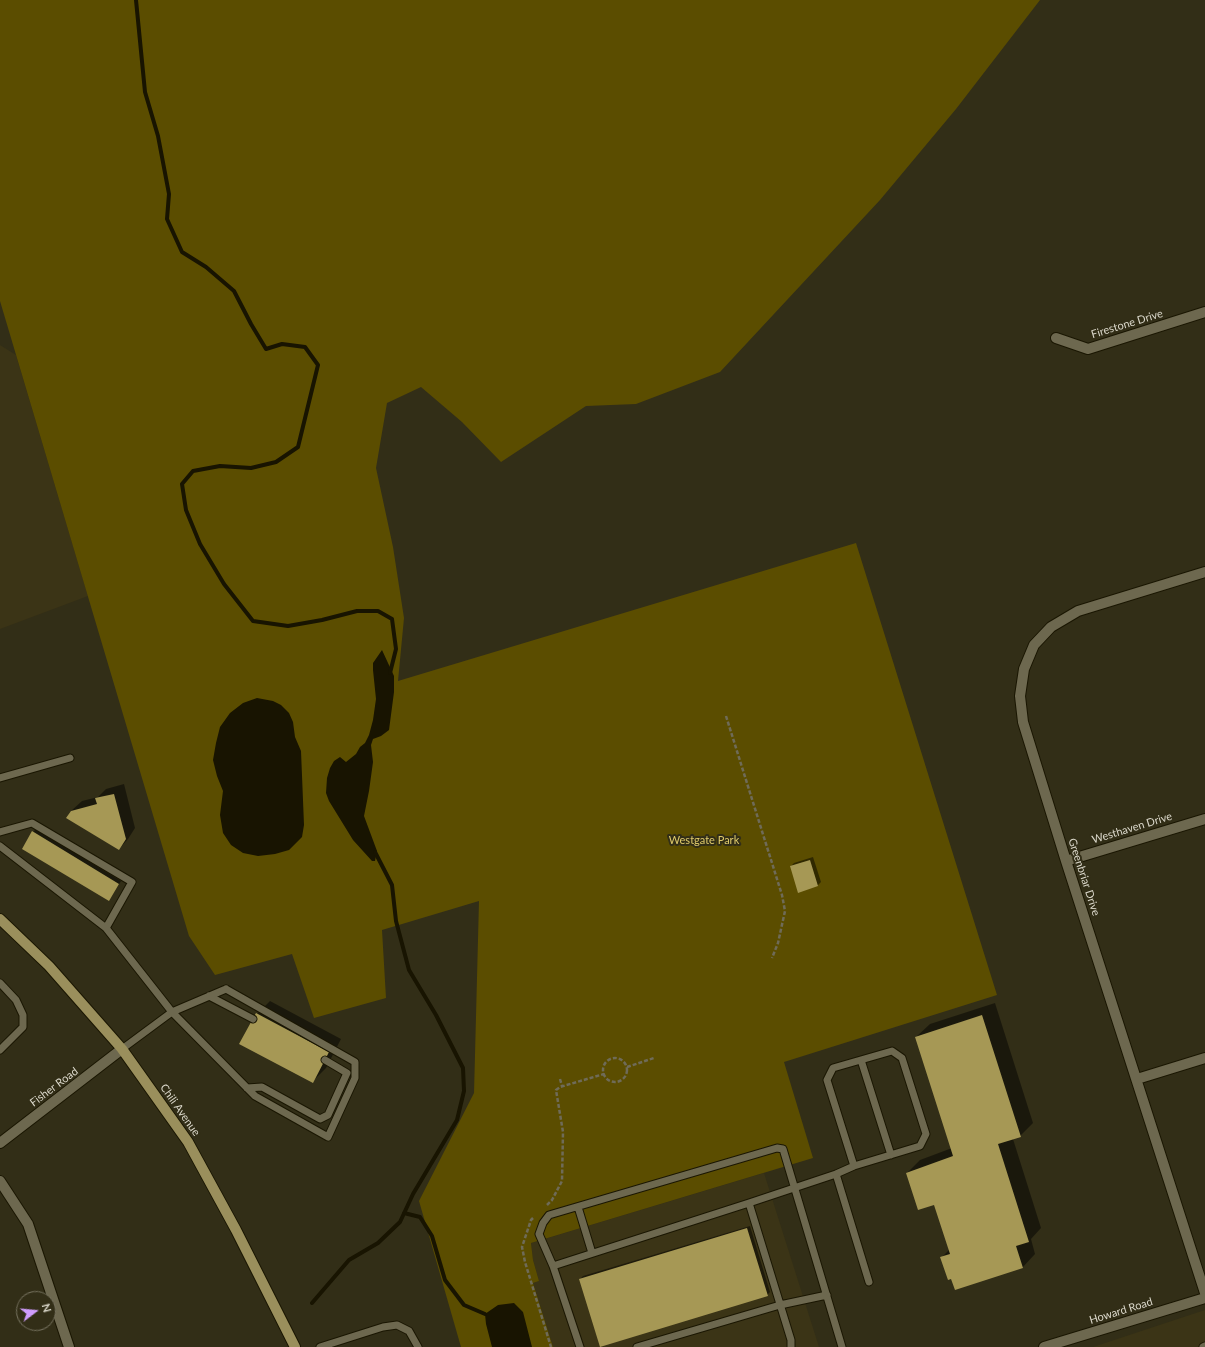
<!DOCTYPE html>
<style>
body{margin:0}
#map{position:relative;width:1205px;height:1347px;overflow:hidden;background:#322e17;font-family:Lato,sans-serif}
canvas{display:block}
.north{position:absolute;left:16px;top:1291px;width:40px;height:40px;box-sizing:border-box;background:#322e17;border:1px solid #76725f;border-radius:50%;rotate:74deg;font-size:11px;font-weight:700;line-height:16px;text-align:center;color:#dbd8cb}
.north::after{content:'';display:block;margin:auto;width:14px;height:18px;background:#d09dfe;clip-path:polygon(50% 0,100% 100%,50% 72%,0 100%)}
</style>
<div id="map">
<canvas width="1205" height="1347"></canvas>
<div class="north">N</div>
</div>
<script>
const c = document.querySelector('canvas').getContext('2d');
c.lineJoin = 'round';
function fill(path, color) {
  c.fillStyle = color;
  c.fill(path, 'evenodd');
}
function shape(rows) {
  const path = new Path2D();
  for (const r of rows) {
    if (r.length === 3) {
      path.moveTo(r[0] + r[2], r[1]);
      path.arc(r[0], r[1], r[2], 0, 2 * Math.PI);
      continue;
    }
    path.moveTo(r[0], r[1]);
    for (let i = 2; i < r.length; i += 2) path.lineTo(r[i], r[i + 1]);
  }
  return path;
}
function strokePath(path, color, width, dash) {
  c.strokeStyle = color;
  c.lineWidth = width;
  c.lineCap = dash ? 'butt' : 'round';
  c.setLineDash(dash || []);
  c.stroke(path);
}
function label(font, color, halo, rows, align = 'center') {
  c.font = font + ' Lato,sans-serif';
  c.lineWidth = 4;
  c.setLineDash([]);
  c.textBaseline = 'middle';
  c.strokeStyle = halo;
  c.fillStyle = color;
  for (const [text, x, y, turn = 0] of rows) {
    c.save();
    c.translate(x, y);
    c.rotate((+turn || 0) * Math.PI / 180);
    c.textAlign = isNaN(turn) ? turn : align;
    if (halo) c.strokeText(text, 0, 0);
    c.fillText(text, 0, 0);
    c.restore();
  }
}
fill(shape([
 [0,345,16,355,88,596,0,629],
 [764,1173,819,1347,553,1347,533,1283,539,1281,533,1260,531,1243],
 [1205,1310,1205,1347,1093,1347]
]), '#3b3416');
fill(shape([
 [0,0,1040,0,956,109,880,200,720,372,636,404,586,406,501,462,462,422,421,387,387,403,376,468,393,547,404,618,398,681,856,543,997,995,784,1062,813,1158,531,1243,533,1260,539,1281,533,1283,553,1347,461,1347,419,1201,474,1093,479,901,382,930,386,998,314,1018,292,954,215,975,189,936,0,301]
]), '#5b4d00');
fill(shape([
 [382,650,394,676,394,692,389,730,381,736,373,739,371,745,373,762,369,791,364,816,377,851,375,861,372,861,353,840,329,801,326,793,327,778,330,768,334,761,340,757,346,762,356,754,360,747,365,743,369,735,373,720,376,699,373,670,373,663],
 [257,698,273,701,281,705,289,713,293,722,295,737,301,751,304,825,302,837,289,850,275,854,258,856,243,853,231,845,223,833,220,815,223,791,217,776,213,760,216,743,220,727,230,713,243,703],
 [514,1303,523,1312,532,1347,492,1347,486,1324,485,1314,498,1305]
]), '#181401');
fill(shape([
 [124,784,135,828,128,839,119,849,71,811,82,801,98,797,106,789],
 [36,829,121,881,111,897,33,832],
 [813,857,821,882,818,885,799,891,791,866,794,863],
 [270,1001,341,1039,326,1068,312,1082,257,1014],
 [995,1003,1033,1123,1020,1136,1013,1139,1041,1228,1031,1239,1035,1254,1022,1268,952,1278,941,1258,949,1250,935,1204,907,1173,920,1160,952,1148,916,1037,930,1024],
 [750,1226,770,1292,767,1295,580,1279,583,1276]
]), '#0007');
strokePath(shape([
 [136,0,145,92,158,136,169,194,167,219,182,252,206,267,234,291,251,324,266,349,282,344,305,347,318,365,298,447,276,462,251,468,220,466,193,471,182,484,186,510,200,544,224,584,253,621,288,626,322,620,357,611,378,611,392,619,396,649,390,673],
 [404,1213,420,1217,432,1236,445,1280,464,1305,485,1314],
 [312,1303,349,1260,378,1243,400,1222,413,1194,457,1120,464,1091,463,1068,436,1015,409,970,396,921,392,885,375,852]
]), '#181401', 4);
fill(shape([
 [114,794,126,839,119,850,66,818,71,811,97,804,95,798],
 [32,831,119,884,109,901,22,849],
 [810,860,818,886,798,893,790,866],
 [256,1013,329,1052,313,1083,239,1044],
 [982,1015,1021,1137,998,1144,1029,1242,1016,1246,1023,1268,955,1290,951,1279,948,1280,940,1257,950,1254,934,1205,918,1210,906,1173,953,1156,915,1037],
 [747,1228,768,1296,600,1347,579,1279]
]), '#a69855');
const service = shape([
 [0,778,70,758],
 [0,832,32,823,132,882,106,928,172,1012,122,1049],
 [0,846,106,928],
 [0,983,16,1000,23,1015,23,1027,0,1050],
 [226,989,355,1062,355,1078,328,1137,255,1096,172,1012,226,989],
 [209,996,253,1019],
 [861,1060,891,1155],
 [247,1088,262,1087,320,1119,328,1115,347,1073,325,1060],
 [836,1174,869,1282],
 [749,1203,791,1340,791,1347],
 [578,1207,592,1253],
 [553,1266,749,1203,836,1174,854,1166,827,1080,833,1068,892,1051,902,1058,926,1134,920,1146,854,1166],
 [320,1347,383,1327,397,1325,409,1331,418,1347],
 [580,1347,553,1266,539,1234,543,1223,549,1215,777,1148,783,1149,842,1347],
 [637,1347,780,1305,827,1295],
 [1203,1347,1205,1346]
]);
const minor = shape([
 [1056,338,1088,349,1205,312],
 [1205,572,1078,611,1051,627,1034,645,1024,669,1020,696,1023,722,1066,861,1205,1293],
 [1066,861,1205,819],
 [1137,1079,1205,1058],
 [0,1143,122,1049],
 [0,1181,28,1224,69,1347]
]);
const secondary = shape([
 [1044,1347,1205,1298]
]);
const primary = shape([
 [0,919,49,966,122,1049,188,1142,236,1230,295,1347]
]);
strokePath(service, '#1a1602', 9);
strokePath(minor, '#1a1602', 12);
strokePath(secondary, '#1a1602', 12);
strokePath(primary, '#1a1602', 12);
strokePath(shape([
 [726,716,782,895,785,911,778,943,772,958],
 [615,1070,12],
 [627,1067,654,1058],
 [560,1079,562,1086],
 [547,1205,552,1200,562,1181,563,1132,556,1090,560,1087,604,1074],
 [533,1218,531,1220,522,1247,525,1262,551,1347]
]), '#6f6b58', 2.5, [4, 2]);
strokePath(service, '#6d684f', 7);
strokePath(minor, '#6d684f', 10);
strokePath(secondary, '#6d684f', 10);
strokePath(primary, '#9a8f5c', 10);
label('11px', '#dbd8cb', '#322e17', [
 ["Firestone Drive",1127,324,-17],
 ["Westhaven Drive",1132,828,-17],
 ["Greenbriar Drive",1084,877,72],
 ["Fisher Road",54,1087,-37],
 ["Chili Avenue",180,1110,55],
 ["Howard Road",1121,1311,-17]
]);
label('11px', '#dfca6a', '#322e17', [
 ["Westgate Park",704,840]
]);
</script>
